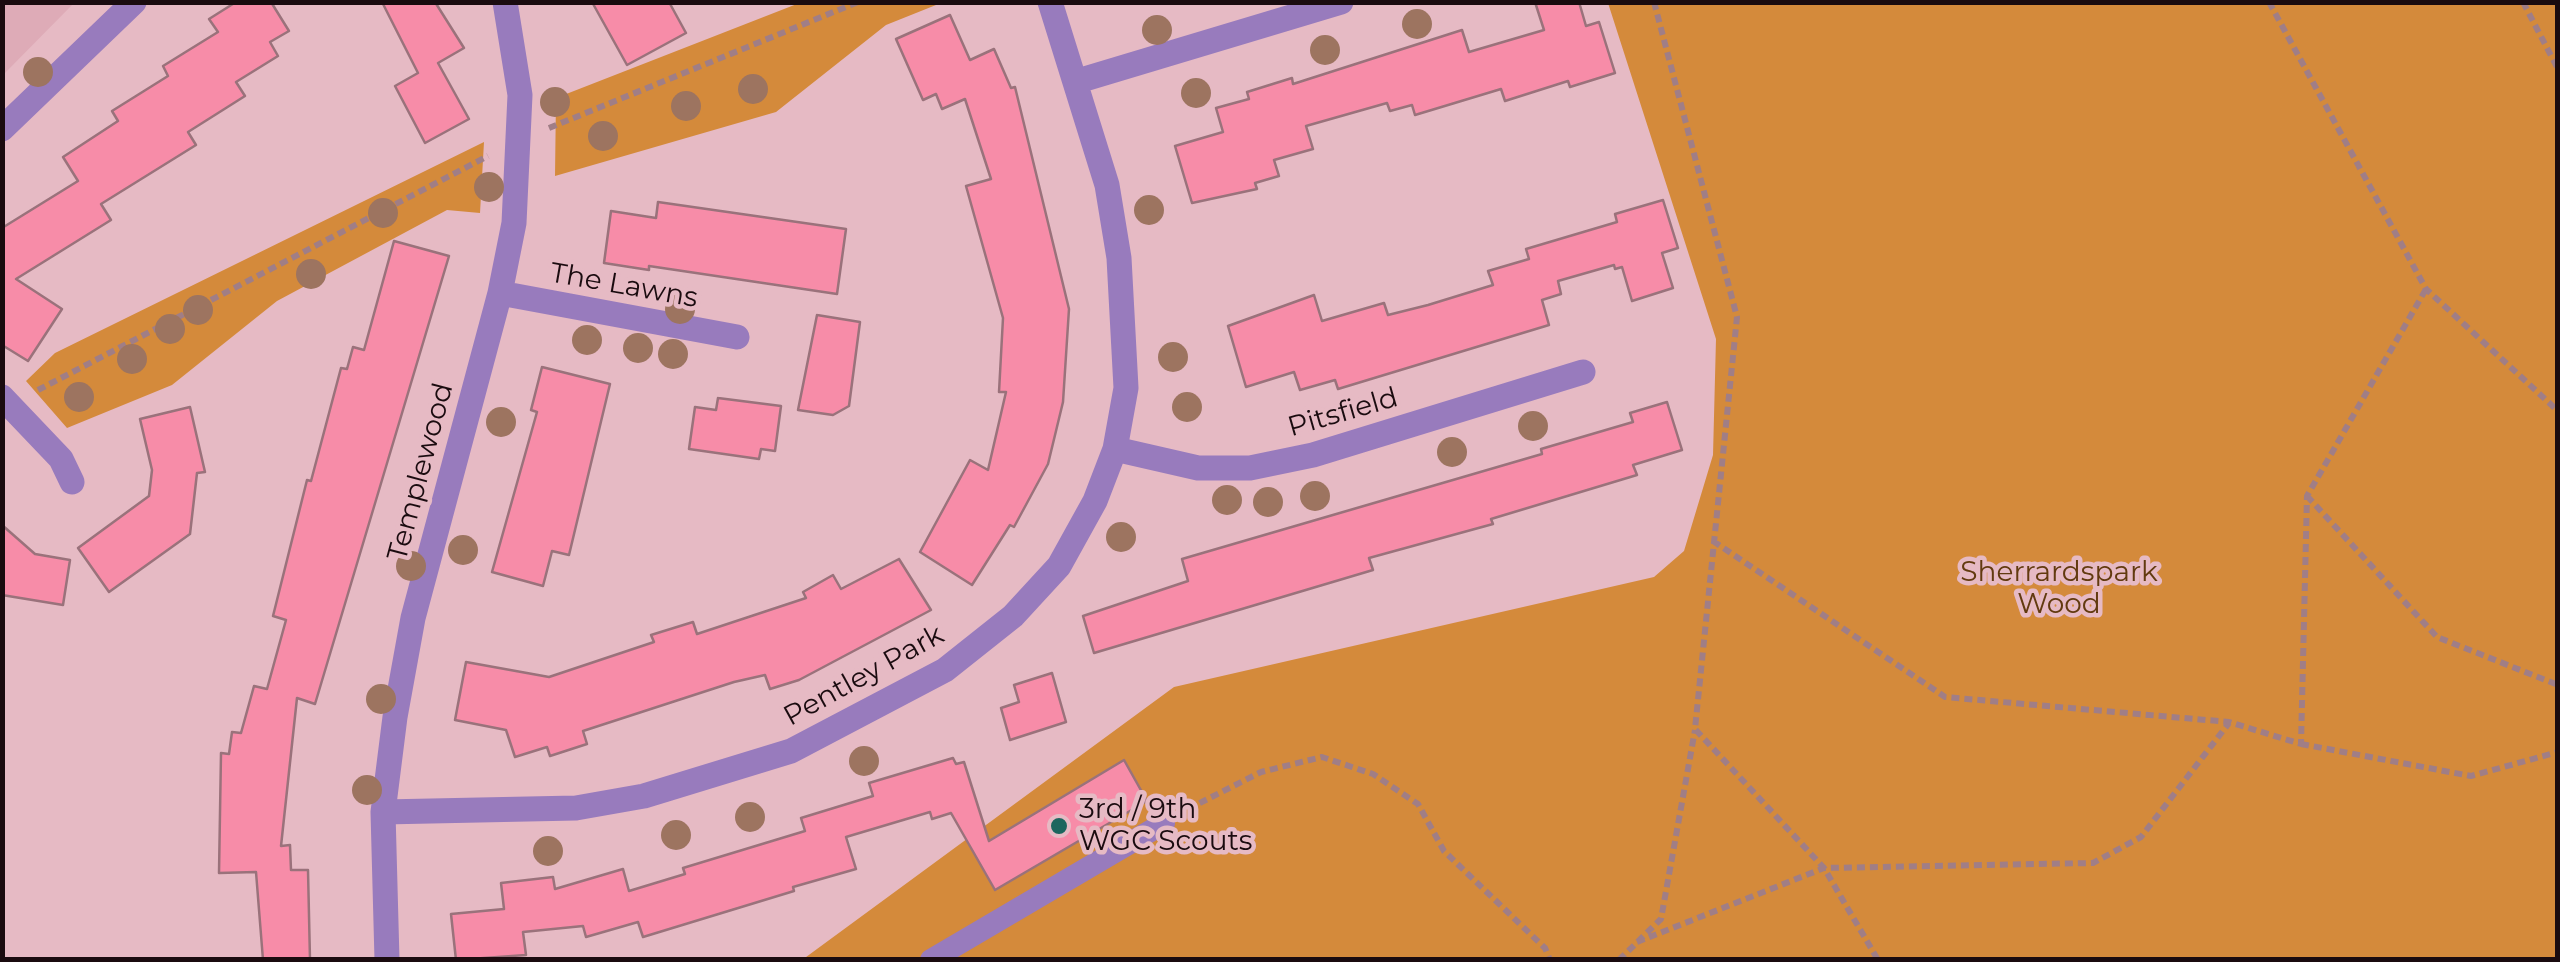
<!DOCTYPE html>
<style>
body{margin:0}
#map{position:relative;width:2560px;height:962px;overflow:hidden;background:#e6bac4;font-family:Montserrat,sans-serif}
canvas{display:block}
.frame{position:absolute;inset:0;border:5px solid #1a0b0f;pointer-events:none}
</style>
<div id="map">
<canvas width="2560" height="962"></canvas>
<div class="frame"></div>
</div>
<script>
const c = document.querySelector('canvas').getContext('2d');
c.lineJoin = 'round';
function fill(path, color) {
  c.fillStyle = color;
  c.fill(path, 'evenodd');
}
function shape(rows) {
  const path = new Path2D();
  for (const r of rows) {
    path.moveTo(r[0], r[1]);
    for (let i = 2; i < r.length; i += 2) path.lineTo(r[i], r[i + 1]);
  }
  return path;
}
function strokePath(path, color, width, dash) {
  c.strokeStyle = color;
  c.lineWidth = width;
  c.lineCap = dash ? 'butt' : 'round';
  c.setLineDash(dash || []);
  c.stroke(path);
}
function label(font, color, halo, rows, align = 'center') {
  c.font = font + ' Montserrat,sans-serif';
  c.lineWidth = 9;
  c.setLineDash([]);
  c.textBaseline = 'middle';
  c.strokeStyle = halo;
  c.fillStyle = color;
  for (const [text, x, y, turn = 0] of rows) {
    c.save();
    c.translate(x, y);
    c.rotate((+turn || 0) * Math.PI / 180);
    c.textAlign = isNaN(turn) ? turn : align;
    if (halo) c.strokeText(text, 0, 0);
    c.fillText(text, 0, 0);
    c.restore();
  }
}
fill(shape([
 [3,2,74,3,3,75,2,3]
]), '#deabb7');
fill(shape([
 [802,2,941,3,886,25,776,112,555,176,556,98],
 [1608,3,2557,3,2557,959,802,960,1174,687,1654,577,1684,551,1713,455,1716,339],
 [484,142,480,213,447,210,277,301,172,385,67,428,26,381,55,353]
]), '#d48a3b');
const building = shape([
 [236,2,271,2,289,31,270,42,278,56,236,82,245,96,188,132,196,145,101,204,111,220,16,279,62,309,28,361,2,345,2,228,78,181,63,157,118,121,112,111,168,76,163,66,218,32,209,19,236,2],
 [382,2,435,2,464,48,438,63,469,119,425,143,395,86,418,73,382,2],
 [592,2,669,2,686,33,627,65,592,2],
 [1535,2,1579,2,1586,26,1599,22,1615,73,1570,87,1568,81,1505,101,1501,89,1415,115,1412,105,1390,111,1387,103,1306,126,1313,149,1274,160,1279,176,1255,183,1257,189,1192,203,1175,146,1223,132,1216,108,1249,99,1247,92,1292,78,1293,84,1462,30,1469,52,1544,30,1535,2],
 [950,15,970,60,994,49,1011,88,1015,87,1069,309,1063,402,1048,464,1014,527,1010,525,972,585,920,552,970,460,988,470,1006,392,999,392,1003,318,966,186,991,179,965,99,942,109,936,94,923,100,896,39,950,15],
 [1663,200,1678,248,1662,253,1673,288,1632,301,1622,267,1615,269,1614,265,1558,281,1561,294,1542,300,1549,325,1338,389,1335,380,1300,390,1294,372,1246,387,1228,326,1314,295,1322,321,1384,303,1388,315,1428,305,1493,285,1488,271,1529,259,1526,249,1617,222,1615,214,1663,200],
 [658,202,846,229,837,294,649,266,649,270,604,263,611,211,656,218,658,202],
 [394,241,449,256,315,704,297,698,281,846,290,845,291,870,308,870,310,960,263,960,256,872,219,873,221,753,229,754,232,732,241,733,254,686,267,689,286,620,273,616,307,480,311,481,341,368,347,369,353,347,364,350,394,241],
 [817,315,860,322,849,406,833,415,798,410,817,315],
 [542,367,610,384,569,555,552,551,543,586,492,572,537,412,531,410,542,367],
 [718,398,781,406,775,451,761,449,759,459,689,449,695,407,716,410,718,398],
 [1667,402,1682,450,1633,465,1637,475,1491,519,1493,524,1369,558,1373,570,1094,653,1083,616,1188,581,1182,559,1542,454,1541,449,1633,422,1630,413,1667,402],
 [190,407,205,472,197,473,190,534,109,592,78,548,149,496,152,470,140,419,190,407],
 [2,525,35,554,70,560,63,605,2,595,2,525],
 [899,559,931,610,799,680,770,689,765,675,734,682,583,731,587,744,550,756,547,747,515,757,506,730,455,720,466,662,549,677,654,642,651,635,693,622,697,634,806,598,803,592,833,575,841,589,899,559],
 [1052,673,1066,722,1010,740,1001,708,1019,702,1014,685,1052,673],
 [953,758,956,764,964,762,989,841,1124,760,1147,801,995,890,951,813,932,819,930,812,846,837,856,869,793,887,794,891,643,937,638,922,586,937,583,926,523,932,526,955,456,960,451,914,504,909,501,883,553,877,555,889,623,869,629,891,685,874,683,868,805,831,801,818,873,796,869,783,953,758]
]);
fill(building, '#f78ca8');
strokePath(building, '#9a727b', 2.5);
strokePath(shape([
 [1654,2,1737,317,1695,729,1824,868,1878,960],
 [2269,2,2426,289,2558,411],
 [2523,2,2558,69],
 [549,128,858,2],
 [38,390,488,156],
 [2307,496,2437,637,2558,685],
 [1713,541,1945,697,2229,722,2301,744,2307,496,2426,289],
 [2301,744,2471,776,2558,752],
 [1188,809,1261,772,1322,757,1373,774,1418,804,1444,851,1545,948,1550,960],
 [1637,942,1824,868,2093,863,2141,837,2229,723],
 [1619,960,1661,919,1695,730]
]), '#a07e86', 6, [8, 5]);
strokePath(shape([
 [931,960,1164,823]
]), '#987bbd', 22);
strokePath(shape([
 [1078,81,1341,2],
 [2,129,134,2],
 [500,293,737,337],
 [2,397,61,459,72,482],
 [1115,449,1198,468,1250,468,1313,455,1583,372],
 [383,812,576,808,644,796,791,751,945,670,1013,616,1059,566,1095,501,1115,449,1126,388,1119,258,1107,185,1050,2],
 [387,960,383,812,395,717,413,618,500,293,514,223,520,95,505,2]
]), '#987bbd', 25);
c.fillStyle = '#9d7460';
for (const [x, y] of [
 [1417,24],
 [1157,30],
 [1325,50],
 [38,72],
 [753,89],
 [1196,93],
 [555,102],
 [686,106],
 [603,136],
 [489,187],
 [1149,210],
 [383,213],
 [311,274],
 [680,309],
 [198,310],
 [170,329],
 [587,340],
 [638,348],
 [673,354],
 [1173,357],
 [132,359],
 [79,397],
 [1187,407],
 [501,422],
 [1533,426],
 [1452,452],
 [1315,496],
 [1227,500],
 [1268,502],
 [1121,537],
 [463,550],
 [411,566],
 [381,699],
 [864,761],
 [367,790],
 [750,817],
 [676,835],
 [548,851]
]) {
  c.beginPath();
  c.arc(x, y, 15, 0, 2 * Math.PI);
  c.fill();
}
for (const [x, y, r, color] of [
 [1059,826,10,"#1c665e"]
]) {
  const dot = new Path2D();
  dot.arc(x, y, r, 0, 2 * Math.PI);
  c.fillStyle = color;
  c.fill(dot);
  strokePath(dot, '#e6bac4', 4);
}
label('28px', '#1a0b0f', '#e6bac4', [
 ["The Lawns",624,286,10],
 ["Pitsfield",1343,413,-16],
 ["Templewood",421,472,-75],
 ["Pentley Park",864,676,-29]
]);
label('28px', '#623a0f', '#e6bac4', [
 ["Sherrardspark",2059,573],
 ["Wood",2059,605]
]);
label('28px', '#1a0b0f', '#e6bac4', [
 ["3rd / 9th",1079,810],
 ["WGC Scouts",1079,842]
], 'left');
</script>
